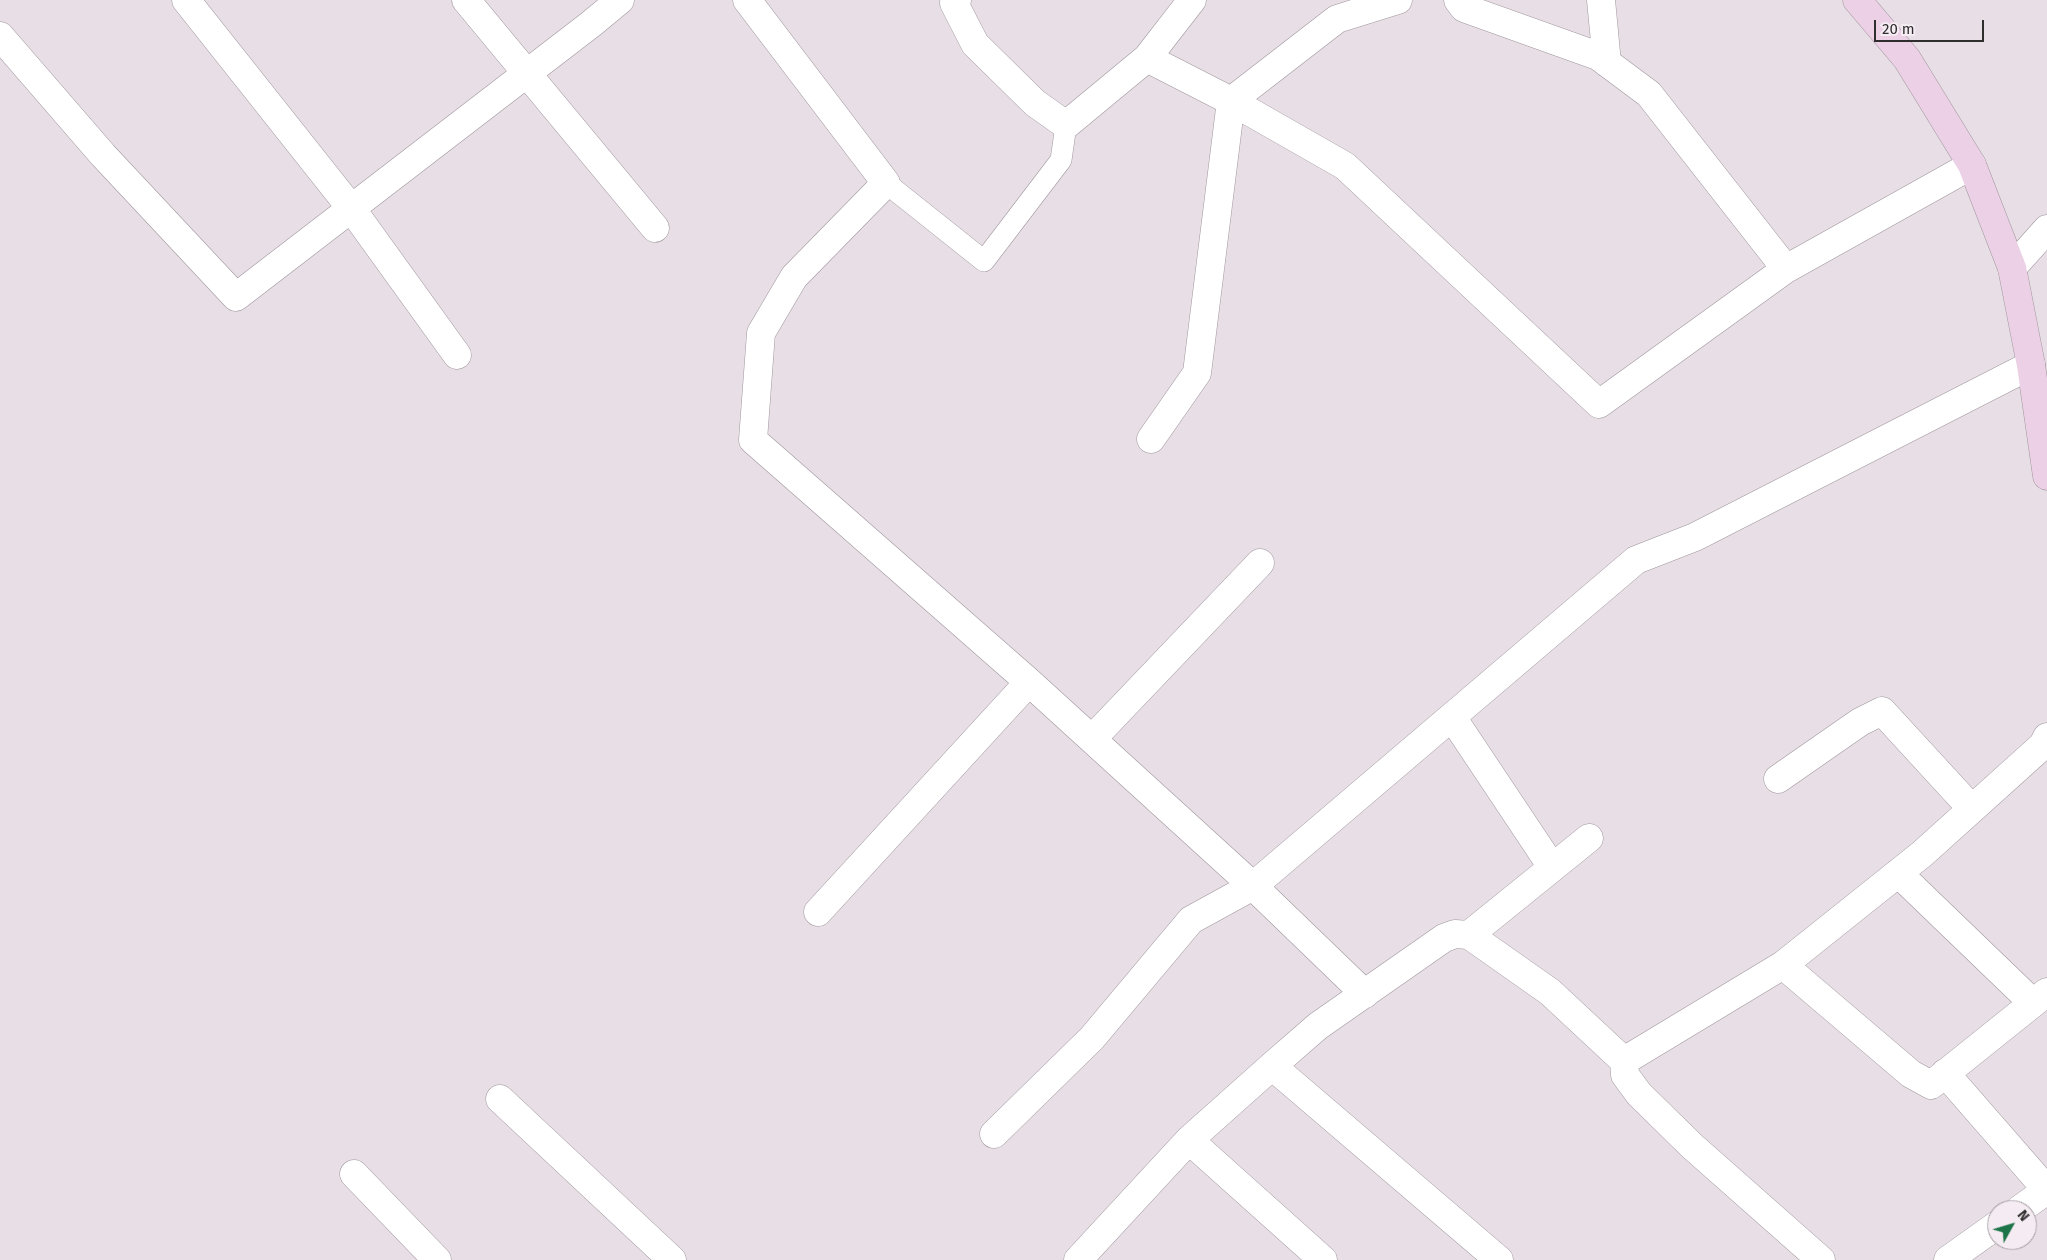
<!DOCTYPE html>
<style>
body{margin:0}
#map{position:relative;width:2047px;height:1260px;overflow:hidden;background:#e8dee5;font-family:"Fira Sans",sans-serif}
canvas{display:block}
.north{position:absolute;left:1987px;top:1200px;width:50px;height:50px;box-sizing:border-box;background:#f5ebf2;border:1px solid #a69fa4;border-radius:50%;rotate:51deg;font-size:14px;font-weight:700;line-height:20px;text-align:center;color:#302d2f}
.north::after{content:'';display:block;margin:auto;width:18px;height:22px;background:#1d7448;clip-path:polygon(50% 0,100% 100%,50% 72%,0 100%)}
.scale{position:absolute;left:1874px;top:20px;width:110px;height:22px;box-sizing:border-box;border:2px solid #302d2f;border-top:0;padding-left:6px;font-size:15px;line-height:18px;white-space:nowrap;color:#302d2f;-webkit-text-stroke:4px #f5ebf2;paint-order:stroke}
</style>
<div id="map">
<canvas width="2047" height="1260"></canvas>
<div class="north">N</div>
<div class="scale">20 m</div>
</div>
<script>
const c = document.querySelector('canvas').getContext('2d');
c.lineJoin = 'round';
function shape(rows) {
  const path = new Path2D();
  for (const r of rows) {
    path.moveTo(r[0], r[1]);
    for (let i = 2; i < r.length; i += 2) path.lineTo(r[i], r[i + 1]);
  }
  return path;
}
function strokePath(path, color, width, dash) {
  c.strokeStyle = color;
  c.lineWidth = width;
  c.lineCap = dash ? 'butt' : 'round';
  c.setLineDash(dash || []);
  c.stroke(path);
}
const service = shape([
 [886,183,984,261,1061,160,1066,125]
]);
const minor = shape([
 [186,0,351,208,457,355],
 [466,0,655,228],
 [747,0,886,183,794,277,761,333,753,440,1029,682,1253,886,1365,994],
 [957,0,954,3,975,44,1035,103,1066,125,1147,58,1192,0],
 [1458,0,1464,8,1598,56,1649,94,1786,269],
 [1601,0,1607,63],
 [0,36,103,155,236,297,591,24,620,0],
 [1147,58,1231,101,1345,166,1599,404,1786,269,1972,165],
 [2012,268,2047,229],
 [1151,439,1197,373,1231,101,1337,19,1398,0],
 [1452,717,1552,867],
 [1092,739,1260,563],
 [1778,779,1860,722,1882,711,1972,809],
 [1898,873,2033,1003],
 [818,912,1029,682],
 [1469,935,1589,838],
 [1783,965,1911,1074,1931,1085,2047,992],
 [1624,1061,1625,1075,1639,1094,1692,1146,1821,1260],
 [1272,1066,1499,1260],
 [1945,1073,2047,1190,2019,1210],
 [500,1099,672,1260],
 [994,1134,1092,1038,1191,920,1253,886,1636,560,1695,537,2031,365],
 [1189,1140,1323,1260],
 [354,1174,437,1260],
 [1078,1260,1189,1140,1272,1066,1318,1026,1444,938,1455,934,1469,935,1550,992,1624,1061,1783,965,1922,854,2043,745,2047,737],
 [1948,1260,1997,1225]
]);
const secondary = shape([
 [1857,0,1907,59,1972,165,2012,268,2031,365,2047,476]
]);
strokePath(service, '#9f969c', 22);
strokePath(minor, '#9f969c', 29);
strokePath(secondary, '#9f969c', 29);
strokePath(service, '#fff', 21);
strokePath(minor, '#fff', 28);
strokePath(secondary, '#ecd0e6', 28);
</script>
